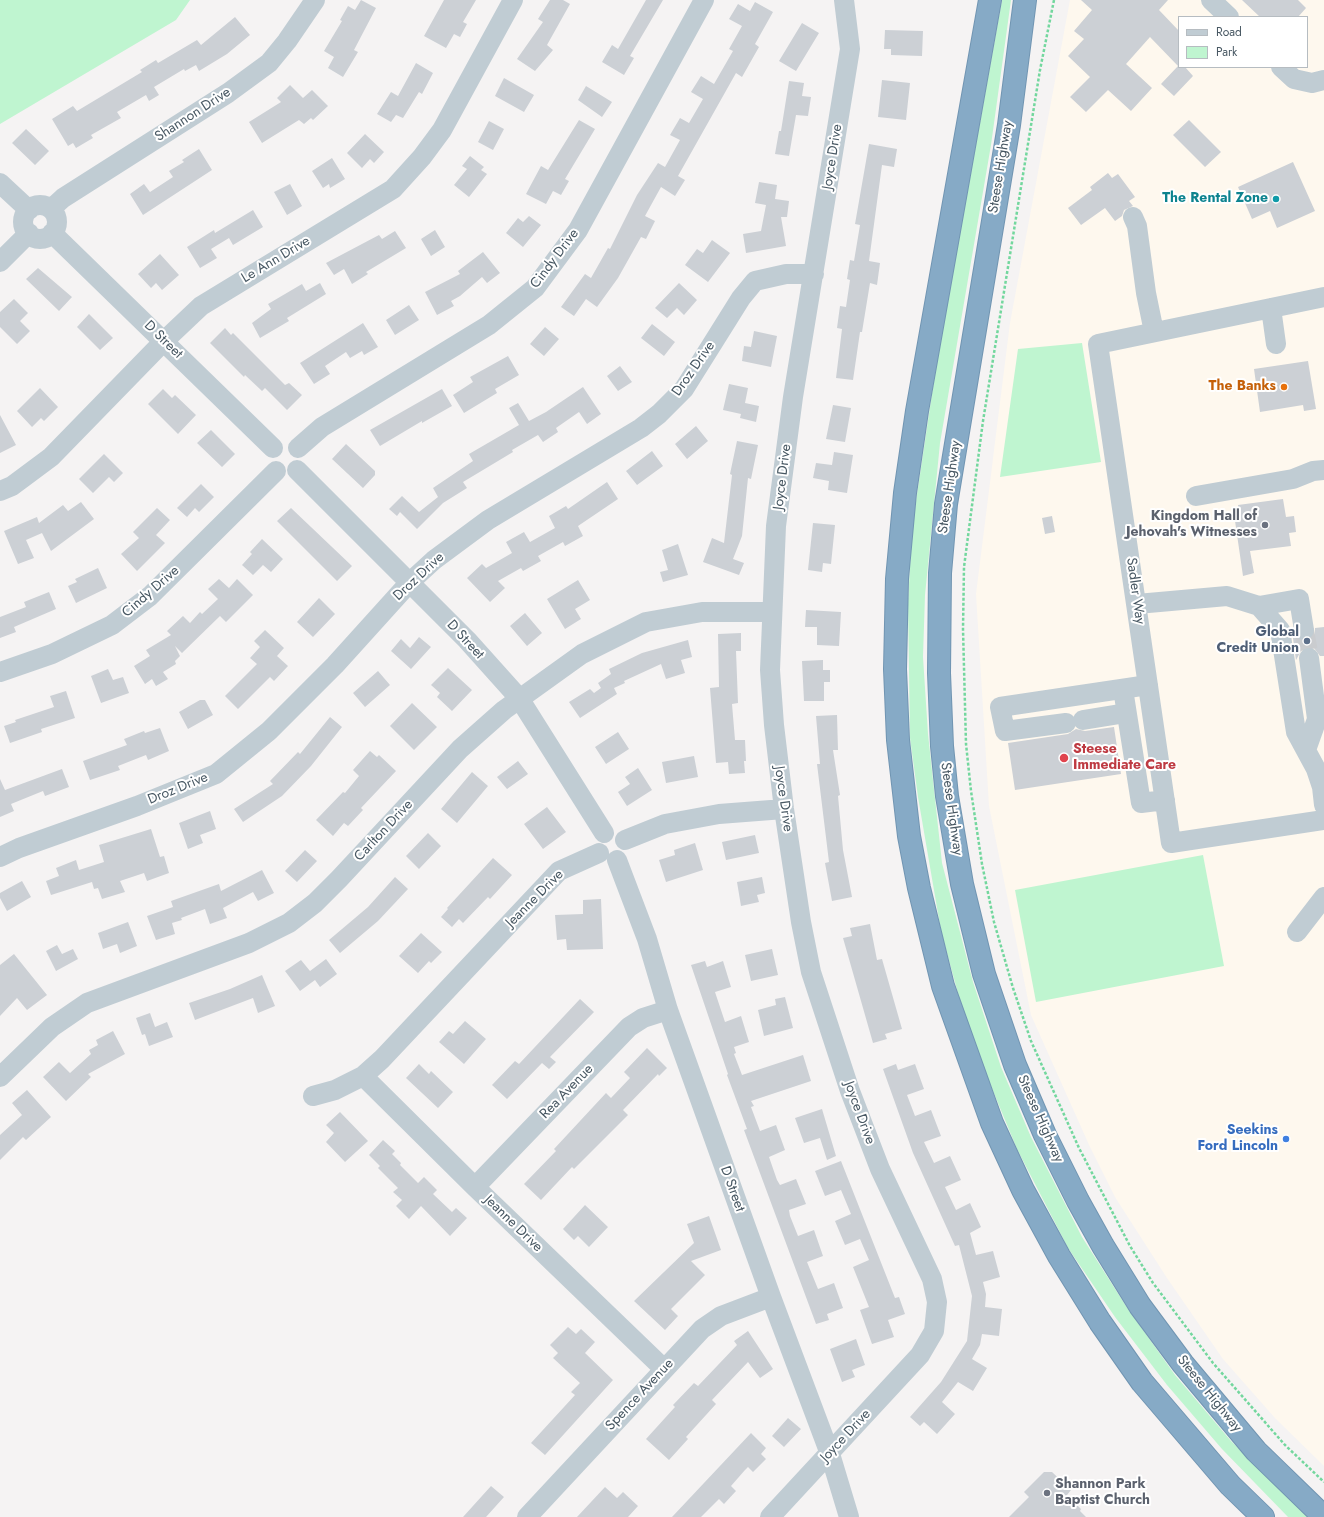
<!DOCTYPE html>
<style>
body{margin:0}
#map{position:relative;width:1324px;height:1517px;overflow:hidden;background:#f5f3f3;font-family:Jost,sans-serif}
canvas{display:block}
.legend{position:absolute;left:1178px;top:16px;width:130px;height:52px;box-sizing:border-box;background:#fff;border:1px solid #b6bcc1;margin:0;padding:5px 7px;list-style:none;font-size:12px;color:#485863}
.legend li{display:flex;align-items:center;gap:8px;height:20px}
.legend b{width:20px;border:1px solid #b6bcc1}
</style>
<div id="map">
<canvas width="1324" height="1517"></canvas>
<ul class="legend">
<li><b style="height:5px;background:#c0ccd3"></b>Road</li>
<li><b style="height:11px;background:#bff5d0"></b>Park</li>
</ul>
</div>
<script>
const c = document.querySelector('canvas').getContext('2d');
c.lineJoin = 'round';
function fill(path, color) {
  c.fillStyle = color;
  c.fill(path, 'evenodd');
}
function shape(rows) {
  const path = new Path2D();
  for (const r of rows) {
    if (r.length === 3) {
      path.moveTo(r[0] + r[2], r[1]);
      path.arc(r[0], r[1], r[2], 0, 2 * Math.PI);
      continue;
    }
    path.moveTo(r[0], r[1]);
    for (let i = 2; i < r.length; i += 2) path.lineTo(r[i], r[i + 1]);
  }
  return path;
}
function strokePath(path, color, width, dash) {
  c.strokeStyle = color;
  c.lineWidth = width;
  c.lineCap = dash ? 'butt' : 'round';
  c.setLineDash(dash || []);
  c.stroke(path);
}
function label(font, color, halo, rows, align = 'center') {
  c.font = font + ' Jost,sans-serif';
  c.lineWidth = 4;
  c.setLineDash([]);
  c.textBaseline = 'middle';
  c.strokeStyle = halo;
  c.fillStyle = color;
  for (const [text, x, y, turn = 0] of rows) {
    c.save();
    c.translate(x, y);
    c.rotate((+turn || 0) * Math.PI / 180);
    c.textAlign = isNaN(turn) ? turn : align;
    if (halo) c.strokeText(text, 0, 0);
    c.fillText(text, 0, 0);
    c.restore();
  }
}
fill(shape([
 [1070,0,1324,0,1324,1466,1275,1418,1223,1359,1167,1278,1115,1197,1090,1147,1031,1015,989,806,976,594,1010,323],
 [1179,17,1307,17,1307,67,1179,67]
]), '#fef8ee');
fill(shape([
 [0,0,190,0,176,20,0,124],
 [1002,0,1011,0,991,145,940,443,925,595,923,657,928,734,942,863,973,982,1001,1067,1031,1137,1082,1237,1126,1306,1175,1375,1231,1441,1308,1517,1288,1517,1222,1449,1167,1385,1115,1317,1068,1248,1017,1149,986,1074,959,997,941,931,918,797,910,738,908,603,912,528,937,360],
 [1082,343,1101,462,1000,477,1018,349],
 [1203,855,1224,966,1036,1002,1015,890]
]), '#bff5d0');
fill(shape([
 [361,0,376,8,354,50,358,52,343,77,328,68,334,57,324,51,342,21,340,20,348,6,355,10],
 [444,0,476,0,463,22,467,24,460,37,454,34,446,48,424,36],
 [550,0,563,0,570,4,547,45,553,50,535,71,517,59,543,22,538,19],
 [646,0,663,0,630,56,634,58,624,75,602,62,612,45,618,49],
 [1081,0,1168,0,1159,10,1179,31,1179,67,1185,67,1193,76,1174,96,1161,84,1178,66,1150,37,1126,64,1152,88,1131,111,1108,90,1086,112,1070,97,1090,77,1068,56,1084,39,1074,31,1092,10],
 [1242,0,1298,0,1306,8,1298,17,1260,17],
 [755,2,773,12,755,44,759,47,742,77,736,73,678,176,685,180,675,196,661,187,645,216,655,221,646,239,641,237,618,278,597,307,586,299,574,316,561,307,585,274,591,278,608,248,610,249,637,195,658,163,665,167,680,140,670,135,680,118,689,123,703,99,691,92,701,76,714,84,733,51,729,49,742,26,729,19,738,4,750,11],
 [235,17,250,35,227,54,199,71,196,65,185,71,184,69,154,87,159,95,149,101,146,95,117,112,121,118,91,135,93,138,76,148,73,143,68,146,52,119,73,106,77,111,142,72,140,70,156,60,158,63,197,40,201,45],
 [802,23,819,33,796,71,779,61],
 [885,30,923,31,922,56,891,55,891,49,884,49],
 [416,63,433,73,422,94,419,92,403,118,396,115,391,122,377,114,391,92,398,96],
 [504,78,534,95,524,112,495,96],
 [882,80,910,83,906,120,878,117],
 [789,81,804,83,802,96,811,97,808,116,796,115,789,156,775,154,779,131,781,131],
 [290,85,303,98,312,90,328,106,313,120,311,118,304,124,299,120,262,143,249,122,281,102,277,98],
 [586,86,612,102,602,117,578,100],
 [579,120,595,129,565,179,569,181,561,195,553,191,546,204,526,194,541,166,548,170],
 [1189,120,1221,152,1205,167,1173,135],
 [489,121,504,129,493,150,478,142],
 [26,129,49,151,35,165,12,143],
 [365,134,384,152,374,163,370,159,362,168,347,153],
 [869,144,897,149,894,167,882,165,869,261,880,263,877,285,870,283,862,332,860,332,853,380,836,378,842,329,837,328,840,306,846,307,850,280,847,279,850,260,854,261,860,225,855,224],
 [199,149,212,170,143,215,130,194,144,184,150,192,173,177,169,171,184,162,182,160],
 [470,156,484,167,481,170,487,174,469,197,454,185,467,169,462,166],
 [332,158,345,179,330,188,329,184,323,188,312,171],
 [1293,162,1315,211,1277,228,1270,211,1252,219,1238,187],
 [1108,173,1112,178,1118,174,1135,197,1129,201,1133,206,1124,210,1122,216,1115,221,1105,208,1081,225,1068,208,1092,190,1090,187],
 [759,182,777,185,775,199,789,201,787,217,781,217,786,246,746,253,743,234,761,231,766,205,755,203],
 [290,184,302,206,287,215,274,192],
 [253,210,263,227,233,245,229,238,211,249,217,258,200,268,187,247,214,230,215,233],
 [529,216,541,225,523,247,506,233,518,218,523,222],
 [435,230,445,247,431,256,421,239],
 [395,231,406,248,366,272,368,274,352,284,344,269,334,275,326,263,379,235,382,239],
 [712,240,730,253,708,282,685,265,697,249,703,253],
 [483,252,500,273,487,283,482,277,460,296,451,301,454,306,437,315,425,292,460,274,458,271],
 [160,254,179,275,162,290,156,283,151,288,138,274],
 [38,268,72,297,59,311,26,279],
 [320,283,326,294,287,318,289,321,260,338,252,323,271,309,268,304,302,284,306,291],
 [679,283,697,300,684,315,677,308,667,318,655,308],
 [14,299,28,313,20,321,30,331,17,344,0,327,0,312],
 [409,305,419,320,395,335,386,320],
 [89,314,113,338,100,350,77,327],
 [363,323,378,347,364,355,362,351,350,358,346,352,325,366,330,374,314,384,300,363],
 [652,324,675,342,664,356,641,338],
 [545,327,559,339,544,356,530,344],
 [225,328,231,335,233,333,285,385,289,383,302,395,287,410,265,388,262,391,245,375,244,377,210,343],
 [754,331,777,336,771,367,742,361,744,346,751,347],
 [508,356,519,375,495,389,497,393,464,413,453,395,473,382,470,377],
 [1308,361,1316,409,1304,411,1303,405,1260,412,1254,369],
 [620,366,632,382,618,391,607,376],
 [729,384,748,388,745,403,759,406,756,422,740,418,741,414,723,410],
 [583,387,601,414,587,424,579,412,556,428,558,432,543,442,538,435,512,450,513,452,463,482,467,488,443,503,417,529,400,512,397,516,389,509,402,496,419,512,438,497,433,488,473,461,469,454,519,425,509,408,518,403,529,421,546,412],
 [40,388,58,407,44,421,41,418,32,427,17,411],
 [163,389,172,398,175,395,196,415,178,434,148,404],
 [442,389,452,406,422,423,422,421,380,446,370,430],
 [833,405,851,408,845,442,826,439],
 [0,415,16,445,0,453],
 [696,426,708,441,687,459,675,444],
 [211,430,235,454,222,467,197,443],
 [737,441,758,445,751,479,748,478,742,536,733,559,744,563,739,575,703,562,712,538,724,543,732,475,730,474],
 [346,444,375,471,375,475,363,488,332,459],
 [652,451,663,466,637,485,626,471],
 [834,452,853,455,847,493,828,490,829,481,813,478,816,463,832,465],
 [104,454,123,473,114,482,109,477,93,493,79,479],
 [607,482,618,499,578,526,583,536,565,546,563,542,538,556,541,561,523,571,521,568,498,581,505,588,490,602,467,578,482,564,486,568,512,553,506,542,524,532,530,542,555,528,549,516,566,506,568,509],
 [201,484,214,497,199,512,195,508,187,517,177,508],
 [1283,499,1286,517,1294,516,1296,532,1289,533,1291,546,1250,551,1254,573,1243,576,1234,514,1239,513,1238,505],
 [81,502,94,519,51,551,42,533,26,540,34,558,18,564,4,531,37,517,39,523,63,505,68,511],
 [157,508,170,520,156,535,165,543,137,571,121,554,139,538,133,532],
 [291,508,352,566,337,581,277,521],
 [1052,516,1055,532,1045,534,1042,518],
 [813,523,835,525,831,564,823,563,822,572,808,570],
 [262,539,283,559,271,572,263,565,253,575,242,565,252,554,250,552],
 [678,544,688,575,663,582,660,572,668,570,662,550],
 [98,568,107,588,76,603,68,586,77,582,75,579],
 [219,579,229,588,237,579,253,595,226,622,220,616,182,653,175,646,180,656,175,661,176,664,163,672,168,679,156,686,152,679,145,684,134,666,150,656,146,650,171,635,167,631,183,616,190,623,200,612,202,614,218,599,208,589],
 [578,580,590,600,575,609,581,619,565,629,547,599],
 [49,592,56,609,14,627,16,632,0,638,0,617,26,607,24,602],
 [319,598,335,614,313,637,297,622],
 [806,610,841,612,839,646,817,645,817,627,805,627],
 [525,613,542,633,527,646,510,626],
 [1324,627,1324,656,1320,656,1314,648,1307,647,1302,649,1296,660,1292,631,1295,638,1305,641,1312,639,1315,634,1315,628],
 [265,630,284,648,277,656,288,666,274,681,270,677,238,709,225,696,257,664,250,658,260,647,254,641],
 [741,633,741,651,736,651,738,703,732,704,735,740,745,740,746,761,744,761,745,773,729,774,728,762,716,763,710,688,719,687,718,634],
 [419,637,431,647,411,669,391,651,401,639,410,648],
 [688,640,692,657,681,660,685,673,666,679,661,664,624,681,625,683,614,688,617,694,580,718,569,702,590,689,594,693,601,688,598,683,611,674,609,669,642,653],
 [823,660,823,670,830,670,830,682,824,682,824,701,804,701,802,661],
 [448,668,472,690,452,711,437,697,440,693,431,685],
 [108,669,113,680,123,677,129,693,101,703,91,676],
 [378,671,390,685,365,707,353,693],
 [66,691,75,718,41,729,42,732,10,743,4,726,16,722,15,720,54,707,50,696],
 [200,700,205,700,213,715,188,729,179,712],
 [412,703,437,727,414,750,390,726],
 [837,715,838,750,833,750,840,795,838,796,843,850,852,897,832,901,825,863,829,862,817,764,820,764,816,716],
 [330,717,342,727,311,766,282,796,243,822,234,809,273,784,270,781,298,752,300,754],
 [1114,727,1121,774,1015,790,1008,743,1068,734,1076,729,1085,731],
 [160,728,169,751,148,760,146,755,118,766,120,770,90,780,83,761,127,745,124,739,144,731,145,733],
 [618,732,629,749,606,764,595,747],
 [370,751,377,757,379,755,396,771,361,808,363,810,348,826,344,823,333,836,316,820,343,792,345,793,359,776,353,770],
 [694,756,698,777,666,783,662,762],
 [518,761,528,774,507,789,497,777],
 [638,768,652,790,627,806,618,792,630,784,625,777],
 [62,769,69,787,45,796,43,791,11,804,14,811,0,817,0,779,5,790],
 [472,772,488,786,457,823,441,809],
 [547,807,566,832,543,849,524,824],
 [210,811,216,829,200,835,203,843,188,849,179,823],
 [151,829,160,857,164,856,169,873,147,881,144,873,120,881,125,892,102,899,98,888,94,889,92,882,51,895,46,881,59,876,56,868,76,860,79,870,104,862,99,845],
 [428,833,441,846,419,869,406,856],
 [755,835,759,853,726,860,722,842],
 [695,843,703,870,666,882,659,860,675,855,674,850],
 [305,850,317,861,297,882,285,871],
 [493,858,512,875,490,899,488,897,463,923,459,919,452,927,441,917,448,909,447,908],
 [262,870,274,893,258,901,253,892,223,908,227,918,210,924,205,909,181,918,182,920,172,923,175,934,156,940,147,916,173,907,171,901,219,884,221,891],
 [395,877,408,889,378,921,340,953,329,940,368,907],
 [762,877,765,893,757,895,759,902,741,906,737,882],
 [22,881,31,897,7,911,0,898,0,893],
 [601,899,603,949,567,950,566,939,557,940,555,915,583,914,583,900],
 [128,922,137,946,120,953,117,944,103,949,98,933],
 [870,924,877,960,882,959,902,1029,885,1034,887,1039,873,1043,843,938,852,936,850,928],
 [421,933,442,952,431,963,429,961,418,973,399,956],
 [57,945,62,954,73,949,78,959,56,971,46,951],
 [772,949,778,975,751,981,745,955],
 [14,954,47,995,27,1010,17,998,0,1016,0,965],
 [326,959,337,974,320,987,315,980,300,991,285,971,301,960,310,971],
 [705,961,707,967,723,961,731,987,715,992,725,1022,741,1016,749,1042,734,1047,736,1053,734,1054,742,1075,803,1055,811,1081,751,1101,754,1106,751,1107,760,1131,776,1125,785,1150,769,1157,777,1180,780,1185,796,1179,806,1204,789,1210,790,1216,798,1236,814,1230,823,1256,807,1262,818,1289,834,1283,843,1308,827,1314,829,1320,816,1324,744,1130,747,1129,727,1075,728,1074,691,965],
 [262,975,275,1006,258,1013,253,998,195,1020,189,1003,230,989],
 [785,997,793,1028,764,1036,758,1010,776,1005,775,999],
 [580,999,594,1012,550,1057,556,1062,549,1069,542,1063,507,1099,492,1085,515,1061,519,1064],
 [150,1013,155,1027,167,1022,173,1037,149,1046,145,1034,142,1035,136,1018],
 [465,1021,486,1039,464,1064,439,1042,449,1031,453,1034],
 [113,1031,125,1054,88,1074,91,1077,66,1101,43,1077,59,1062,70,1073,91,1054,89,1050,98,1045,96,1040],
 [647,1048,667,1068,659,1076,658,1074,623,1110,628,1115,574,1169,572,1167,541,1200,524,1184,556,1151,554,1149,606,1093,611,1098,630,1078,624,1072],
 [419,1064,429,1074,431,1071,453,1092,438,1108,406,1078],
 [896,1064,898,1070,915,1064,924,1089,907,1095,915,1116,931,1110,941,1136,924,1142,934,1163,950,1156,961,1180,945,1187,956,1210,970,1203,981,1227,970,1233,976,1255,993,1251,1000,1277,983,1282,986,1294,985,1307,1002,1309,999,1336,982,1334,980,1345,972,1359,987,1368,973,1391,958,1382,942,1402,955,1414,937,1434,924,1422,920,1426,910,1417,941,1382,967,1341,972,1296,959,1245,955,1246,913,1153,883,1069],
 [27,1090,51,1117,26,1140,23,1137,0,1160,0,1135,22,1115,12,1103],
 [822,1109,836,1156,827,1160,820,1138,804,1143,795,1118],
 [340,1112,368,1141,345,1162,326,1142,334,1133,326,1125],
 [383,1140,395,1151,392,1154,401,1163,400,1165,418,1183,424,1177,437,1190,433,1194,452,1212,456,1208,467,1218,450,1236,421,1206,409,1219,396,1206,402,1200,393,1192,398,1188,378,1168,380,1166,369,1155],
 [841,1161,895,1298,899,1297,905,1314,888,1320,894,1337,872,1344,860,1310,869,1307,853,1267,869,1260,860,1239,845,1245,835,1221,851,1214,841,1190,825,1196,815,1171],
 [585,1205,608,1227,589,1247,578,1236,574,1240,563,1229],
 [709,1216,721,1250,691,1261,705,1275,671,1309,678,1316,665,1330,634,1301,694,1243,687,1224],
 [568,1327,576,1334,581,1329,595,1342,585,1353,613,1380,545,1455,531,1443,575,1395,571,1392,580,1383,553,1358,558,1353,550,1345],
 [748,1331,773,1369,760,1378,748,1362,712,1400,716,1404,686,1437,688,1439,669,1460,646,1439,675,1407,673,1405,694,1383,698,1386,737,1345,734,1341],
 [856,1339,865,1365,852,1370,855,1377,842,1382,830,1349],
 [788,1418,801,1429,784,1447,772,1436],
 [751,1433,766,1448,761,1454,766,1459,753,1472,748,1467,745,1470,731,1486,736,1491,724,1504,719,1499,701,1517,672,1517],
 [1044,1472,1052,1472,1071,1490,1067,1495,1081,1509,1080,1511,1086,1517,1009,1517,1029,1497,1024,1492],
 [491,1486,504,1497,486,1517,463,1517],
 [605,1487,617,1498,623,1492,638,1506,628,1517,577,1517]
]), '#ccd0d5');
strokePath(shape([
 [1304,630,1309,658]
]), '#cacccf', 20, [20, 10]);
const highway = shape([
 [990,0,917,411,905,493,897,579,895,669,898,740,909,836,919,888,943,986,992,1123,1023,1190,1059,1256,1100,1322,1142,1382,1230,1485,1263,1517],
 [1025,0,1009,125,946,504,940,573,939,673,942,746,947,796,962,884,984,974,1015,1065,1045,1135,1078,1201,1103,1246,1140,1306,1183,1364,1256,1451,1324,1517]
]);
strokePath(highway, '#7195b2', 24);
strokePath(shape([
 [1054,0,1040,70,983,421,964,567,963,629,966,744,971,791,982,864,994,922,1013,988,1031,1041,1079,1148,1130,1246,1153,1283,1213,1363,1285,1445,1324,1482]
]), '#73d79e', 2.5, [3, 2]);
strokePath(shape([
 [1211,0,1229,17],
 [1281,67,1294,79,1312,83,1324,80],
 [0,183,29,210],
 [40,222,17],
 [51,209,63,198,228,93,269,63,287,41,315,0],
 [1133,217,1137,226,1146,293,1154,332],
 [52,233,273,448],
 [0,262,29,233],
 [1324,297,1098,344,1171,843,1324,820],
 [1271,308,1276,344],
 [298,448,322,427,489,325,535,288,578,230,704,0],
 [297,470,467,640,519,698,604,833],
 [0,491,12,486,51,457,164,341,201,306,393,189,422,157,442,130,513,0],
 [1196,496,1293,479,1313,471,1324,470],
 [1137,604,1227,596,1259,606,1280,630,1296,732,1316,769,1322,787,1324,805],
 [1259,606,1299,599,1304,630],
 [0,672,52,654,112,625,150,596,276,471],
 [1123,689,1141,803,1165,800],
 [1083,720,1126,713],
 [1066,723,1005,731,1000,707,1148,685],
 [1306,750,1317,719,1309,658],
 [625,840,665,824,719,814,784,809],
 [0,857,19,848,137,806,216,774,269,731,335,665,410,582,434,560,488,520,641,428,659,414,684,389,741,298,755,281,786,274,814,274],
 [617,860,647,939,668,1010,771,1297,830,1454,849,1517],
 [1297,932,1324,897],
 [363,1076,475,1187,664,1369],
 [0,1077,52,1027,87,1003,249,943,289,923,315,903,339,879,460,749,504,710,582,654,646,622,702,612,771,612],
 [313,1096,335,1090,363,1076,382,1059,559,871,599,853],
 [475,1187,629,1027,643,1018,668,1010],
 [527,1517,702,1329,721,1316,771,1297],
 [770,1517,920,1355,934,1331,937,1302,932,1279,880,1169,850,1091,811,972,801,922,784,809,774,725,770,670,776,526,793,397,850,49,844,0]
]), '#c0ccd3', 20);
strokePath(highway, '#86aac6', 22);
for (const [x, y, r, color] of [
 [1276,199,4,"#0f9aa8"],
 [1284,387,4,"#e8710a"],
 [1265,525,4,"#6b7280"],
 [1307,641,4,"#5c6f8a"],
 [1064,758,5,"#e0444e"],
 [1286,1139,4,"#3f7fe0"],
 [1047,1493,4,"#6b7280"]
]) {
  const dot = new Path2D();
  dot.arc(x, y, r, 0, 2 * Math.PI);
  c.fillStyle = color;
  c.fill(dot);
  strokePath(dot, '#fff', 1.5);
}
label('14px', '#485863', '#fff', [
 ["Shannon Drive",193,115,-33],
 ["Joyce Drive",833,157,-81],
 ["Steese Highway",1001,167,-81],
 ["Cindy Drive",555,259,-53],
 ["Le Ann Drive",276,260,-31],
 ["D Street",163,340,44],
 ["Droz Drive",694,369,-55],
 ["Joyce Drive",783,477,-83],
 ["Steese Highway",950,487,-82],
 ["Droz Drive",419,577,-43],
 ["Sadler Way",1135,591,82],
 ["Cindy Drive",151,592,-41],
 ["D Street",465,640,47],
 ["Droz Drive",178,789,-22],
 ["Joyce Drive",783,799,82],
 ["Steese Highway",951,809,82],
 ["Carlton Drive",384,831,-47],
 ["Jeanne Drive",535,899,-45],
 ["Rea Avenue",567,1092,-46],
 ["Joyce Drive",859,1113,70],
 ["Steese Highway",1040,1119,66],
 ["D Street",732,1189,70],
 ["Jeanne Drive",513,1224,44],
 ["Steese Highway",1209,1394,51],
 ["Spence Avenue",640,1395,-47],
 ["Joyce Drive",846,1436,-47]
]);
label('bold 14px', '#0d838f', '#fff', [
 ["The Rental Zone",1268,199]
], 'right');
label('bold 14px', '#c56008', '#fff', [
 ["The Banks",1276,387]
], 'right');
label('bold 14px', '#5b616d', '#fff', [
 ["Kingdom Hall of",1257,517],
 ["Jehovah's Witnesses",1257,533],
 ["Shannon Park",1055,1485,"left"],
 ["Baptist Church",1055,1501,"left"]
], 'right');
label('bold 14px', '#4e5e75', '#fff', [
 ["Global",1299,633],
 ["Credit Union",1299,649]
], 'right');
label('bold 14px', '#be3a42', '#fff', [
 ["Steese",1073,750],
 ["Immediate Care",1073,766]
], 'left');
label('bold 14px', '#366cbe', '#fff', [
 ["Seekins",1278,1131],
 ["Ford Lincoln",1278,1147]
], 'right');
</script>
